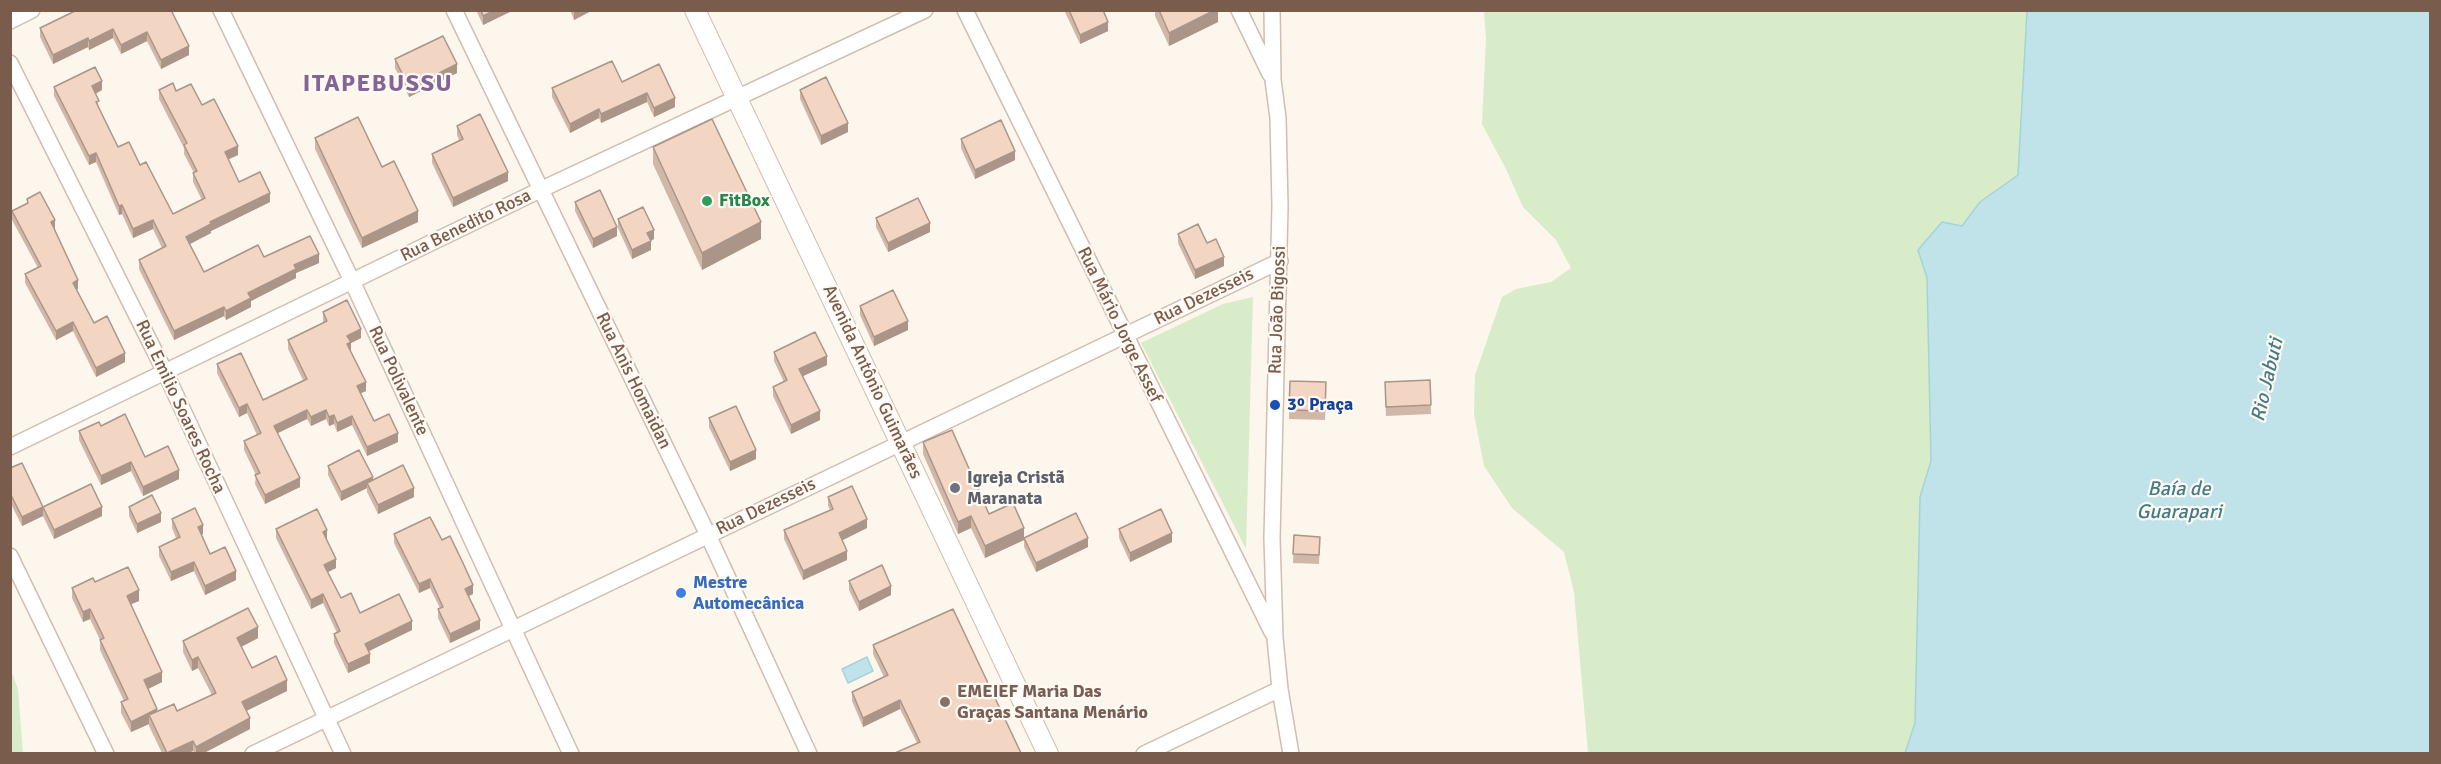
<!DOCTYPE html>
<meta charset="utf-8">
<style>
body{margin:0}
#map{position:relative;width:2441px;height:764px;overflow:hidden;background:#fdf6ec;font-family:Signika,sans-serif}
canvas{display:block}
.frame{position:absolute;inset:0;border:12px solid #7a5c4d;pointer-events:none}
</style>
<div id="map">
<canvas width="2441" height="764"></canvas>
<div class="frame"></div>
</div>
<script>
const c = document.querySelector('canvas').getContext('2d');
c.lineJoin = 'round';
function fill(path, color) {
  c.fillStyle = color;
  c.fill(path, 'evenodd');
}
function shape(rows) {
  const path = new Path2D();
  for (const r of rows) {
    path.moveTo(r[0], r[1]);
    for (let i = 2; i < r.length; i += 2) path.lineTo(r[i], r[i + 1]);
  }
  return path;
}
function strokePath(path, color, width, dash) {
  c.strokeStyle = color;
  c.lineWidth = width;
  c.lineCap = dash ? 'butt' : 'round';
  c.setLineDash(dash || []);
  c.stroke(path);
}
function label(font, color, halo, rows, align = 'center') {
  c.font = font + ' Signika,sans-serif';
  c.lineWidth = 4.5;
  c.setLineDash([]);
  c.textBaseline = 'middle';
  c.strokeStyle = halo;
  c.fillStyle = color;
  for (const [text, x, y, turn = 0] of rows) {
    c.save();
    c.translate(x, y);
    c.rotate((+turn || 0) * Math.PI / 180);
    c.textAlign = isNaN(turn) ? turn : align;
    if (halo) c.strokeText(text, 0, 0);
    c.fillText(text, 0, 0);
    c.restore();
  }
}
fill(shape([
 [1484,11,2027,11,2018,175,1980,202,1962,226,1918,250,1927,278,1931,461,1920,497,1915,723,1905,753,1588,753,1574,592,1564,552,1512,508,1484,466,1474,414,1475,375,1502,297,1516,289,1551,282,1571,268,1556,240,1523,207,1506,169,1482,124,1486,39],
 [1253,297,1246,549,1141,343,1223,304],
 [11,670,18,689,23,753,11,753]
]), '#d8ecc9');
const water = shape([
 [2027,11,2430,11,2430,753,1905,753,1915,723,1920,497,1931,461,1927,278,1918,250,1942,222,1962,226,1980,202,2018,175,2027,11],
 [867,657,873,671,848,683,842,669,867,657]
]);
fill(water, '#bfe3e8');
strokePath(water, '#a5d3da', 1.5);
const minor = shape([
 [221,10,352,281,571,754],
 [454,10,708,535,809,754],
 [965,10,1272,632],
 [1239,10,1270,74],
 [1272,10,1273,80,1278,118,1280,206,1272,538,1275,638,1280,689,1291,754],
 [10,21,32,10],
 [10,63,165,372,343,754],
 [10,447,540,190,925,10],
 [10,556,106,754],
 [253,754,1280,261],
 [1144,754,1280,689]
]);
const tertiary = shape([
 [695,10,1048,754]
]);
strokePath(minor, '#d1beb0', 18);
strokePath(tertiary, '#d1beb0', 22);
strokePath(minor, '#fff', 15);
strokePath(tertiary, '#fff', 20);
fill(shape([
 [73,10,172,10,189,55,161,69,147,41,121,54,113,38,89,50,88,47,53,64,40,37,40,28,73,12],
 [476,10,514,10,483,25],
 [570,10,593,10,574,20],
 [1064,10,1103,10,1108,31,1080,44],
 [1155,10,1218,10,1218,22,1169,46,1155,16],
 [395,59,457,73,409,97,395,68],
 [622,82,675,107,654,117,647,102,601,123,599,118,570,133,552,97,552,88],
 [54,87,102,90,96,94,99,108,118,147,140,165,173,214,202,200,193,182,193,173,194,173,184,154,184,148,159,99,159,90,176,91,202,105,238,155,228,159,239,182,270,202,211,231,211,233,190,244,204,272,264,257,319,263,296,273,296,278,251,301,251,307,226,320,224,316,174,340,139,269,139,260,162,248,153,229,133,238,122,214,119,215,96,162,89,165,54,96],
 [800,90,848,132,821,145,800,99],
 [457,126,508,181,453,207,432,163,432,154,459,140,457,135],
 [315,138,382,167,418,222,362,248,315,149],
 [961,139,1015,160,975,179,961,148],
 [653,147,761,239,702,270,653,164],
 [27,199,55,229,78,289,77,290,94,323,125,362,96,377,73,331,56,340,25,283,25,274,38,268,12,220,12,211,27,204],
 [575,202,617,236,593,248,575,211],
 [876,218,930,232,888,252,876,227],
 [618,219,654,239,651,241,651,250,632,259,618,228],
 [1178,234,1207,243,1224,266,1195,279,1178,243],
 [860,306,908,330,874,346,860,315],
 [323,312,361,338,351,343,351,351,366,391,360,393,374,421,398,442,367,456,352,425,337,432,334,424,329,426,326,419,311,426,307,419,277,433,300,487,265,504,255,484,256,475,244,450,244,441,257,435,247,413,239,417,217,373,217,364,263,400,303,380,288,349,288,340,323,323],
 [774,352,827,365,803,376,820,420,791,434,773,396,773,387,784,382,774,361],
 [1430,380,1431,414,1386,416,1385,382],
 [1290,381,1326,382,1325,420,1289,419],
 [709,418,756,459,730,471,709,427],
 [101,426,145,457,179,479,143,496,131,471,101,485,79,440,79,431],
 [923,442,989,514,1024,538,1088,547,1036,572,1024,547,1024,540,985,558,971,528,958,534,923,454],
 [328,466,373,480,414,497,378,514,367,492,367,488,341,501,328,475],
 [10,468,43,507,102,516,54,539,43,516,22,526,10,502],
 [828,497,867,528,842,540,847,560,803,580,784,539,784,530,830,510,828,506],
 [129,507,161,522,137,533,129,516],
 [172,519,203,534,201,535,210,554,236,580,205,595,194,571,171,581,159,556,159,547,176,538,172,528],
 [276,529,327,539,326,539,336,568,328,572,341,598,360,613,412,630,369,651,370,663,348,673,334,643,334,634,337,633,323,603,311,609,276,538],
 [1119,529,1172,542,1130,562,1119,538],
 [394,534,442,540,473,594,468,596,480,629,450,643,438,618,438,609,440,608,430,588,419,593,394,543],
 [1294,535,1320,537,1319,564,1293,563],
 [849,581,891,595,859,611,849,590],
 [95,582,139,601,131,604,162,682,148,689,157,711,177,711,212,695,198,668,192,671,183,652,183,641,258,638,241,647,252,668,287,691,246,711,250,729,204,753,194,753,193,751,188,753,162,753,149,726,149,724,131,732,121,713,121,702,124,701,100,650,100,640,90,619,83,622,72,598,72,588],
 [873,645,1021,753,917,743,900,709,863,727,852,701,852,692,884,677,873,654]
]), '#d1b7a8');
fill(shape([
 [495,10,514,10,483,25,483,16],
 [574,10,593,10,574,20],
 [1215,10,1218,10,1218,22,1169,46,1169,33],
 [1108,22,1108,31,1080,44,1080,35],
 [113,29,113,38,89,50,89,41],
 [147,32,147,41,121,54,121,45],
 [88,38,88,47,53,64,53,55],
 [189,46,189,55,161,69,161,60],
 [457,64,457,73,409,97,409,88],
 [102,81,102,90,92,95,92,86],
 [647,93,647,102,601,123,601,114],
 [675,98,675,107,654,117,654,108],
 [599,109,599,118,570,133,570,124],
 [848,123,848,132,821,145,821,136],
 [238,146,238,155,225,161,225,152],
 [1015,151,1015,160,975,179,975,170],
 [96,153,96,162,89,165,89,156],
 [508,172,508,181,453,207,453,198],
 [270,193,270,202,211,231,211,233,186,246,186,237,210,222],
 [122,205,122,214,119,215,119,206],
 [418,211,418,222,362,248,362,238],
 [55,220,55,229,51,231,51,222],
 [153,220,153,229,133,238,133,229],
 [761,222,761,239,702,270,702,253],
 [930,223,930,232,888,252,888,243],
 [617,227,617,236,593,248,593,239],
 [654,230,654,239,647,242,647,233],
 [651,241,651,250,632,259,632,250],
 [319,254,319,263,296,273,296,278,251,301,251,307,226,320,226,311,248,293,294,265],
 [1224,257,1224,266,1195,279,1195,270],
 [78,280,78,289,73,292,73,283],
 [224,307,224,316,174,340,174,331],
 [908,321,908,330,874,346,874,337],
 [73,322,73,331,56,340,56,331],
 [361,329,361,338,351,343,351,351,347,353,347,336],
 [125,353,125,362,96,377,96,368],
 [827,356,827,365,799,378,799,369],
 [366,382,366,391,357,395,357,386],
 [247,404,247,413,239,417,239,408],
 [307,410,307,419,274,435,274,426],
 [326,410,326,419,311,426,311,417],
 [820,411,820,420,791,434,791,425],
 [334,415,334,424,329,426,329,417],
 [352,416,352,425,337,432,337,423],
 [398,433,398,442,367,456,367,447],
 [756,450,756,459,730,471,730,462],
 [131,462,131,471,101,485,101,476],
 [179,470,179,479,143,496,143,487],
 [373,477,373,486,367,483,367,488,341,501,341,492],
 [300,478,300,487,265,504,265,495],
 [414,488,414,497,378,514,378,505],
 [43,507,43,516,22,526,22,517],
 [102,507,102,516,54,539,54,530],
 [161,513,161,522,137,533,137,524],
 [971,516,971,528,958,534,958,522],
 [867,519,867,528,839,542,839,533],
 [203,525,203,534,198,536,198,527],
 [1024,528,1024,540,985,558,985,546],
 [327,530,327,539,323,541,323,532],
 [1172,533,1172,542,1130,562,1130,553],
 [1088,538,1088,547,1036,572,1036,563],
 [847,551,847,560,803,580,803,571],
 [336,559,336,568,324,574,324,565],
 [194,562,194,571,171,581,171,572],
 [236,571,236,580,205,595,205,586],
 [430,579,430,588,419,593,419,584],
 [473,585,473,594,465,598,465,589],
 [891,586,891,595,859,611,859,602],
 [139,590,139,601,127,606,127,596],
 [323,594,323,603,311,609,311,600],
 [90,609,90,619,83,622,83,612],
 [480,620,480,629,450,643,450,634],
 [412,621,412,630,365,653,365,644],
 [258,627,258,638,237,649,237,638],
 [370,654,370,663,348,673,348,664],
 [198,657,198,668,192,671,192,660],
 [162,672,162,682,144,691,144,680],
 [287,680,287,691,242,713,242,702],
 [900,700,900,709,863,727,863,718],
 [157,709,157,720,149,715,149,724,131,732,131,722],
 [250,718,250,729,204,753,196,753,196,747],
 [193,741,193,751,188,753,167,753]
]), '#aa9588');
const building = shape([
 [74,10,171,10,189,46,161,60,147,32,121,45,113,29,89,41,88,38,53,55,40,28,75,11,74,10],
 [481,10,495,10,483,16,481,10],
 [1069,10,1103,10,1108,22,1080,35,1069,10],
 [1159,10,1215,10,1169,33,1159,10],
 [443,36,457,64,409,88,395,59,443,36],
 [612,61,622,82,659,64,675,98,654,108,647,93,601,114,599,109,570,124,552,88,612,61],
 [95,67,102,81,92,86,99,101,96,102,118,147,129,142,140,165,146,162,173,214,205,198,193,173,197,171,184,145,187,143,159,90,173,83,176,91,191,84,202,105,214,99,238,146,225,152,239,182,260,172,270,193,210,222,211,224,186,237,204,272,258,245,264,257,310,236,319,254,294,265,296,269,248,293,251,298,226,311,224,307,174,331,139,260,166,246,153,220,133,229,122,205,119,206,96,153,89,156,54,87,95,67],
 [826,77,848,123,821,136,800,90,826,77],
 [480,114,508,172,453,198,432,154,463,139,457,126,480,114],
 [358,117,382,167,394,161,418,211,362,238,315,138,358,117],
 [712,119,761,222,702,253,653,147,712,119],
 [1001,120,1015,151,975,170,961,139,1001,120],
 [600,190,617,227,593,239,575,202,600,190],
 [40,192,55,220,51,222,78,280,73,283,94,323,107,316,125,353,96,368,73,322,56,331,25,274,41,266,12,211,28,203,27,199,40,192],
 [918,198,930,223,888,243,876,218,918,198],
 [643,207,654,230,647,233,651,241,632,250,618,219,643,207],
 [1198,224,1207,243,1216,239,1224,257,1195,270,1178,234,1198,224],
 [893,290,908,321,874,337,860,306,893,290],
 [347,300,361,329,347,336,351,342,347,344,366,382,357,386,374,421,389,414,398,433,367,447,352,416,337,423,334,415,329,417,326,410,311,417,307,410,274,426,300,478,265,495,255,475,260,473,244,441,261,433,247,404,239,408,217,364,241,353,263,400,307,379,288,340,327,321,323,312,347,300],
 [815,332,827,356,799,369,820,411,791,425,773,387,787,380,774,352,815,332],
 [1430,380,1431,405,1386,407,1385,382,1430,380],
 [1290,381,1326,382,1325,411,1289,410,1290,381],
 [736,406,756,450,730,462,709,418,736,406],
 [125,414,145,457,168,446,179,470,143,487,131,462,101,476,79,431,99,422,101,426,125,414],
 [952,430,989,514,1013,503,1024,528,985,546,971,516,958,522,923,442,952,430],
 [359,450,373,477,341,492,328,466,359,450],
 [22,463,43,507,22,517,10,493,10,468,22,463],
 [403,465,414,488,378,505,367,483,403,465],
 [91,484,102,507,54,530,43,507,91,484],
 [852,486,867,519,839,533,847,551,803,571,784,530,833,509,828,497,852,486],
 [152,495,161,513,137,524,129,507,152,495],
 [195,508,203,525,198,527,210,554,225,547,236,571,205,586,194,562,171,572,159,547,180,537,172,519,195,508],
 [317,509,327,530,323,532,336,559,324,565,341,598,351,593,360,613,399,594,412,621,365,644,370,654,348,664,334,634,340,631,323,594,311,600,276,529,317,509],
 [1161,509,1172,533,1130,553,1119,529,1161,509],
 [1076,513,1088,538,1036,563,1024,538,1076,513],
 [430,517,442,540,450,536,463,563,473,585,465,589,480,620,450,634,438,609,443,607,430,579,419,584,394,534,430,517],
 [1294,535,1320,537,1319,555,1293,554,1294,535],
 [882,565,891,586,859,602,849,581,882,565],
 [128,567,139,590,127,596,162,672,144,680,157,709,131,722,121,702,128,699,100,640,104,638,90,609,83,612,72,588,93,578,95,582,128,567],
 [248,608,258,627,237,638,252,668,276,656,287,680,242,702,250,718,196,747,193,741,167,753,149,715,174,704,177,711,216,693,198,657,192,660,183,641,248,608],
 [953,609,1021,753,895,753,920,742,900,700,863,718,852,692,888,675,873,645,953,609]
]);
fill(building, '#f3d5c3');
strokePath(building, '#aa9588', 1.5);
for (const [x, y, r, color] of [
 [707,201,6,"#2e9e5b"],
 [1275,405,6,"#1a4fb4"],
 [955,488,6,"#6b7280"],
 [681,593,6,"#3f7fe0"],
 [945,702,6,"#8d6e63"]
]) {
  const dot = new Path2D();
  dot.arc(x, y, r, 0, 2 * Math.PI);
  c.fillStyle = color;
  c.fill(dot);
  strokePath(dot, '#fffaf3', 2);
}
label('bold 18px', '#27864d', '#fffaf3', [
 ["FitBox",719,201]
], 'left');
label('18px', '#7a5c4d', '#fffaf3', [
 ["Rua Benedito Rosa",466,226,-26],
 ["Rua Dezesseis",1204,297,-26],
 ["Rua João Bigossi",1278,310,-88],
 ["Rua Mário Jorge Assef",1119,325,64],
 ["Rua Polivalente",398,381,65],
 ["Rua Anis Homaidan",633,381,64],
 ["Avenida Antônio Guimarães",872,382,65],
 ["Rua Emilio Soares Rocha",180,407,65],
 ["Rua Dezesseis",766,507,-26]
]);
label('bold 18px', '#164399', '#fffaf3', [
 ["3º Praça",1287,405]
], 'left');
label('bold 18px', '#5b616d', '#fffaf3', [
 ["Igreja Cristã",967,478],
 ["Maranata",967,499]
], 'left');
label('bold 18px', '#366cbe', '#fffaf3', [
 ["Mestre",693,583],
 ["Automecânica",693,604]
], 'left');
label('bold 18px', '#785e54', '#fffaf3', [
 ["EMEIEF Maria Das",957,692],
 ["Graças Santana Menário",957,713]
], 'left');
label('italic 20px', '#437c86', '#fffaf3', [
 ["Rio Jabuti",2268,380,-77],
 ["Baía de",2179,490],
 ["Guarapari",2179,513]
]);
c.letterSpacing = '1.5px';
label('bold 24px', '#846695', '#fffaf3', [
 ["ITAPEBUSSU",378,85]
]);
c.letterSpacing = '0px';
</script>
